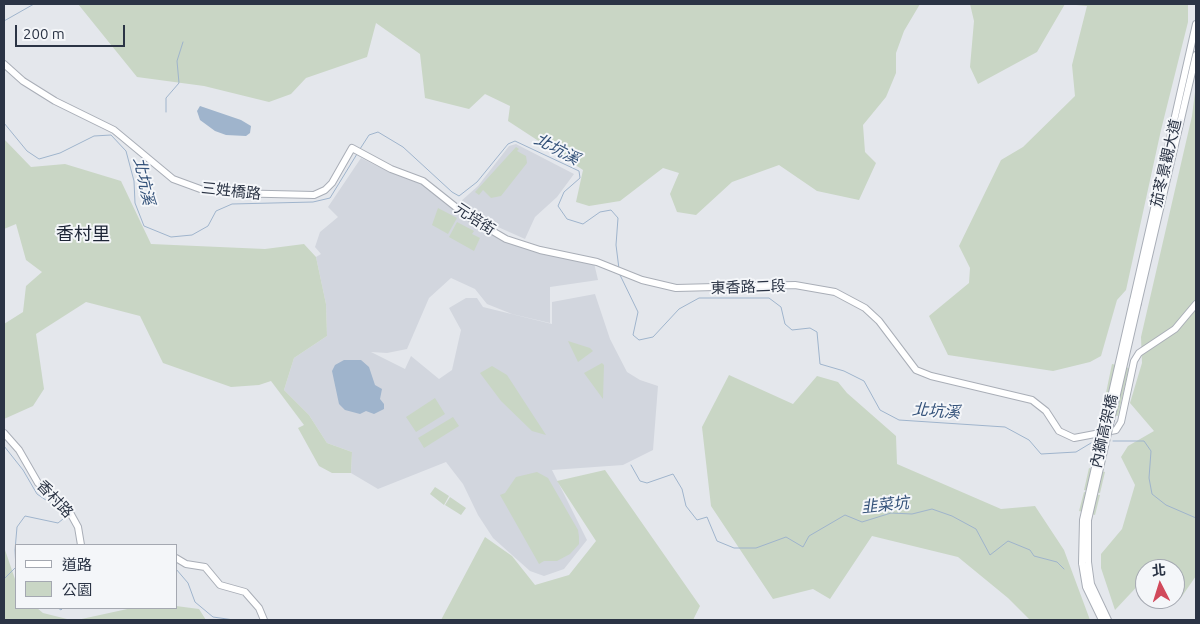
<!DOCTYPE html>
<meta charset="utf-8">
<style>
body{margin:0}
#map{position:relative;width:1200px;height:624px;overflow:hidden;background:#e4e7ec;font-family:Ubuntu,"Noto Sans TC",sans-serif}
canvas{display:block}
.frame{position:absolute;inset:0;border:5px solid #2b3445;pointer-events:none}
.legend{position:absolute;left:15px;top:544px;width:162px;height:65px;box-sizing:border-box;background:#f4f6f9;border:1px solid #a4a8b1;margin:0;padding:6px 9px;list-style:none;font-size:15px;color:#2b3445}
.legend li{display:flex;align-items:center;gap:10px;height:25px}
.legend b{width:25px;border:1px solid #a4a8b1}
.north{position:absolute;left:1135px;top:559px;width:50px;height:50px;box-sizing:border-box;background:#f4f6f9;border:1px solid #a4a8b1;border-radius:50%;rotate:355deg;font-size:14px;font-weight:700;line-height:20px;text-align:center;color:#2b3445}
.north::after{content:'';display:block;margin:auto;width:18px;height:22px;background:#d1495b;clip-path:polygon(50% 0,100% 100%,50% 72%,0 100%)}
.scale{position:absolute;left:15px;top:25px;width:110px;height:22px;box-sizing:border-box;border:2px solid #2b3445;border-top:0;padding-left:6px;font-size:15px;line-height:18px;white-space:nowrap;color:#2b3445;-webkit-text-stroke:4px #f4f6f9;paint-order:stroke}
</style>
<div id="map">
<canvas width="1200" height="624"></canvas>
<div class="frame"></div>
<ul class="legend">
<li><b style="height:6px;background:#fff"></b>道路</li>
<li><b style="height:14px;background:#c9d6c5"></b>公園</li>
</ul>
<div class="north">北</div>
<div class="scale">200 m</div>
</div>
<script>
const c = document.querySelector('canvas').getContext('2d');
c.lineJoin = 'round';
function fill(path, color) {
  c.fillStyle = color;
  c.fill(path, 'evenodd');
}
function shape(rows) {
  const path = new Path2D();
  for (const r of rows) {
    path.moveTo(r[0], r[1]);
    for (let i = 2; i < r.length; i += 2) path.lineTo(r[i], r[i + 1]);
  }
  return path;
}
function strokePath(path, color, width, dash) {
  c.strokeStyle = color;
  c.lineWidth = width;
  c.lineCap = dash ? 'butt' : 'round';
  c.setLineDash(dash || []);
  c.stroke(path);
}
function label(font, color, halo, rows, align = 'center') {
  c.font = font + ' Ubuntu,"Noto Sans TC",sans-serif';
  c.lineWidth = 4;
  c.setLineDash([]);
  c.textBaseline = 'middle';
  c.strokeStyle = halo;
  c.fillStyle = color;
  for (const [text, x, y, turn = 0] of rows) {
    c.save();
    c.translate(x, y);
    c.rotate((+turn || 0) * Math.PI / 180);
    c.textAlign = isNaN(turn) ? turn : align;
    if (halo) c.strokeText(text, 0, 0);
    c.fillText(text, 0, 0);
    c.restore();
  }
}
fill(shape([
 [516,144,574,174,557,197,535,217,525,239,489,223,460,202,478,186,509,146],
 [361,158,387,171,417,180,448,206,502,239,594,263,598,280,550,287,550,323,512,314,487,304,475,289,451,278,429,298,407,349,387,353,371,352,405,369,411,356,439,379,452,370,461,330,449,308,466,298,477,298,483,307,552,324,552,302,595,294,610,339,627,372,640,380,658,386,653,450,623,465,552,470,587,540,564,569,544,576,530,571,493,538,478,515,463,484,446,462,378,489,351,473,352,452,327,443,309,415,284,390,294,358,327,336,326,304,316,257,321,254,315,247,320,232,338,217,328,207]
]), '#d2d6de');
fill(shape([
 [78,4,920,4,904,31,896,53,896,73,886,97,863,125,865,152,876,163,859,200,817,191,779,165,732,182,696,215,677,212,670,194,679,173,663,168,620,201,589,206,576,202,583,170,508,121,510,106,485,94,469,109,425,98,420,54,376,23,367,57,306,78,291,94,269,102,204,86,137,77],
 [970,4,1188,4,1188,22,1161,130,1126,290,1117,300,1101,356,1090,362,1053,371,948,355,929,316,969,283,970,268,959,246,1001,160,1023,147,1075,96,1072,65,1087,6,1065,4,1037,52,978,84,970,67,974,21],
 [1196,84,1196,576,1180,599,1175,595,1175,569,1145,569,1145,578,1115,610,1101,568,1101,554,1122,529,1135,485,1121,457,1128,446,1154,431,1130,403,1142,363,1141,337,1192,116],
 [4,139,31,167,65,164,121,181,151,244,265,249,304,244,316,257,326,304,327,336,294,358,284,390,309,415,327,443,352,452,351,473,332,473,319,466,298,428,304,425,271,381,259,385,231,387,163,363,140,316,86,302,36,334,44,389,33,406,4,419,4,324,23,312,26,286,42,272,26,260,16,224,4,229],
 [516,147,519,149,517,151,526,156,527,163,501,196,491,198,483,190,479,195,475,192],
 [438,208,457,218,448,234,432,225],
 [457,222,474,231,472,234,480,238,474,251,449,237],
 [568,341,590,348,593,351,578,362],
 [602,363,604,365,603,399,584,373],
 [1112,364,1129,368,1118,416,1102,412],
 [492,366,507,375,546,435,532,431,501,401,480,373],
 [729,375,793,404,817,376,838,382,847,393,896,436,897,464,1001,509,1035,506,1064,550,1090,620,1030,620,1008,598,958,557,872,536,830,599,813,589,773,599,711,506,702,427],
 [435,398,445,414,416,432,406,417],
 [453,417,459,426,424,448,418,438],
 [1089,468,1105,472,1100,493,1084,490],
 [605,470,700,606,693,620,441,620,485,537,512,556,535,585,569,575,596,541,557,481],
 [537,472,548,478,578,530,579,537,579,544,570,554,557,561,544,561,539,564,500,495,505,493,516,477],
 [435,487,449,496,444,505,430,494],
 [1084,492,1100,495,1095,515,1079,511],
 [450,497,466,508,461,515,445,505],
 [4,547,16,582,16,608,37,608,43,613,71,620,4,620],
 [176,606,199,609,206,620,77,620,132,608]
]), '#c9d6c5');
fill(shape([
 [200,106,241,120,251,126,250,133,246,136,226,135,215,131,200,120,197,111],
 [344,360,361,360,369,367,375,385,382,389,380,399,384,404,384,409,374,414,366,411,360,414,345,410,339,404,332,371,335,365]
]), '#9fb4cc');
strokePath(shape([
 [4,21,34,4],
 [166,112,166,98,179,83,177,61,183,42],
 [4,123,27,151,39,159,60,153,94,136,111,135,126,151,134,181,135,203,144,226,171,237,192,235,208,226,216,211,232,204,313,202,330,198,357,154],
 [360,149,369,135,378,132,403,147,452,192,459,196,477,182,508,144,515,141,579,171,580,178,564,192,558,206,567,219,583,224,600,212,611,210,618,218,616,245,619,269],
 [620,275,638,312,633,335,639,340,653,337,679,309,699,298,769,298,781,307,785,324,792,330,810,328,817,332,820,364,844,371,864,381,880,410,899,420,1005,427,1029,440,1041,454,1076,452,1091,443],
 [1113,441,1144,441,1151,451,1149,478,1152,494,1166,505,1196,518],
 [4,446,23,470,37,494,68,515,58,523,25,516,17,527,15,550,16,569],
 [631,465,640,481,647,483,673,474,682,489,686,506,697,520,707,517,717,541,734,548,756,548,786,537,803,547,809,536,845,515,862,522,891,513,912,514,932,509,952,516,976,529,990,555,1008,541,1030,550,1034,556,1057,562,1064,569],
 [176,569,188,583,195,602,213,617,234,620],
 [4,579,15,568],
 [58,608,61,610,63,608]
]), '#9fb4cc', 1);
const secondary = shape([
 [4,64,23,81,55,101,114,130,173,179,203,190,228,193,314,195,325,190,332,183,352,148,391,169,423,181,467,216,506,239,540,250,597,262,642,280,676,288,795,285,835,292,865,308,879,321,916,370,931,376,1032,400,1046,411,1059,431,1074,438,1116,430,1121,422,1134,361,1139,353,1175,329,1196,304],
 [1133,301,1196,24],
 [1138,303,1196,55],
 [4,433,19,450,38,483,68,509,78,527,81,545],
 [176,558,186,564,205,567,220,585,245,592,259,608,264,620],
 [1088,562,1091,584,1108,620],
 [1082,563,1086,587,1102,620]
]);
strokePath(secondary, '#a9aeb7', 8);
strokePath(secondary, '#fff', 6);
const secondaryBridge = shape([
 [1088,562,1088,520,1138,303],
 [1082,563,1083,520,1133,301]
]);
strokePath(secondaryBridge, '#a9aeb7', 8, []);
strokePath(secondaryBridge, '#fff', 6);
label('15px', '#2b3445', '#f4f6f9', [
 ["茄苳景觀大道",1166,163,-77],
 ["三姓橋路",231,191,6],
 ["元培街",475,219,33],
 ["東香路二段",748,287,-2],
 ["內獅高架橋",1104,431,-77],
 ["香村路",55,499,47]
]);
label('italic 16px', '#34527a', '#f4f6f9', [
 ["北坑溪",557,149,28],
 ["北坑溪",144,181,78],
 ["北坑溪",936,411,4],
 ["韭菜坑",885,505,-6]
]);
label('18px', '#1d2536', '#f4f6f9', [
 ["香村里",83,234]
]);
</script>
